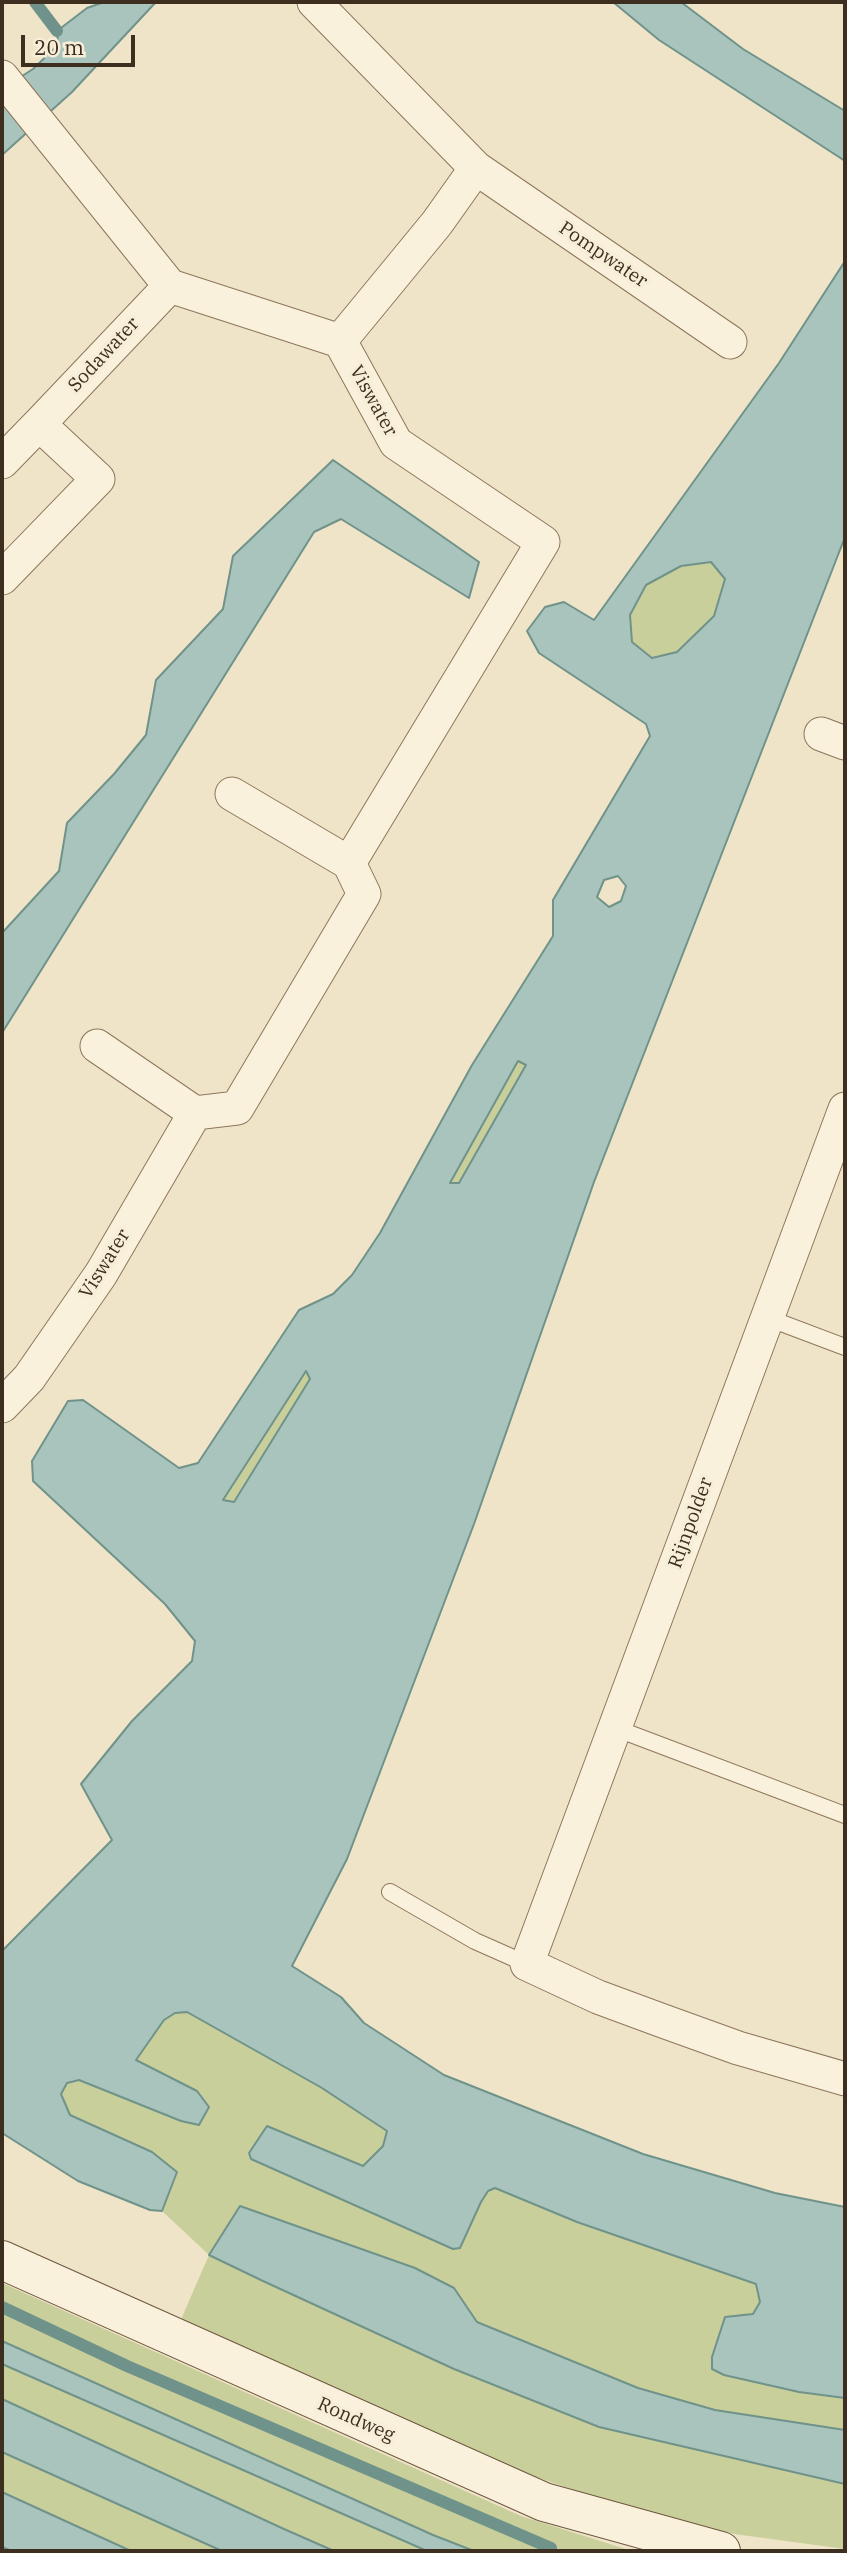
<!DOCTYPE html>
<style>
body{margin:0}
#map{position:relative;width:847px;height:2553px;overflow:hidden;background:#f0e4c8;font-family:"IBM Plex Serif",serif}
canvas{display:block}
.frame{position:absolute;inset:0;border:4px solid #3d2e20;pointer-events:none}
.scale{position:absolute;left:21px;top:35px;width:114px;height:32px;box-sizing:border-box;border:4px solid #3d2e20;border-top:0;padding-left:9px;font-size:21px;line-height:24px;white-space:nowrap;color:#3d2e20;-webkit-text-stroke:5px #f7eed8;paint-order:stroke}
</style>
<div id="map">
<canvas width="847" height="2553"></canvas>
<div class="frame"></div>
<div class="scale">20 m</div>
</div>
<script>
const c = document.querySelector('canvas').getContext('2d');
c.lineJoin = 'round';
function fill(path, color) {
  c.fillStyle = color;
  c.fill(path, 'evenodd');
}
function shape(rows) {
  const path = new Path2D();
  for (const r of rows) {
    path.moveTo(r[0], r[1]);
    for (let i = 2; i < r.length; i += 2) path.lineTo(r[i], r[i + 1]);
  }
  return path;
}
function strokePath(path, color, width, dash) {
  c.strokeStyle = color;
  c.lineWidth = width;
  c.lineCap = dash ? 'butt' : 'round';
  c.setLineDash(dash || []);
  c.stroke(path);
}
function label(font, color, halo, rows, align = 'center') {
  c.font = font + ' "IBM Plex Serif",serif';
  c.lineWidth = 7;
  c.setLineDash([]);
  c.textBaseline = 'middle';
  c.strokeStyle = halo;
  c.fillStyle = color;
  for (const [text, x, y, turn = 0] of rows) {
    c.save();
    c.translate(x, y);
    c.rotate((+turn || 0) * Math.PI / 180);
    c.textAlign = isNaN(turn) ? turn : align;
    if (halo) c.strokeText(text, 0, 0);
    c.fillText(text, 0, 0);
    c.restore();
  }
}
fill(shape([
 [711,562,725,579,714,615,677,652,652,658,632,642,630,615,646,585,681,566],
 [518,1060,526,1065,459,1184,449,1183],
 [306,1370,310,1379,233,1502,223,1500],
 [187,2012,322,2088,387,2131,383,2146,363,2166,267,2126,249,2153,251,2159,453,2249,461,2248,481,2202,488,2191,495,2188,577,2222,757,2284,760,2302,753,2314,742,2317,712,2369,724,2375,799,2392,845,2398,845,2430,715,2410,638,2388,477,2322,454,2288,415,2268,241,2206,454,2369,599,2427,845,2484,845,2549,734,2534,596,2498,466,2452,179,2324,209,2255,162,2211,177,2172,70,2115,61,2094,67,2082,79,2080,181,2121,199,2125,197,2091,135,2060,164,2020,175,2013],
 [2,2283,521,2516,632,2551,474,2551,433,2535,2,2341],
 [2,2364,427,2551,334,2551,2,2399],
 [2,2452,149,2517,222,2551,131,2551,2,2492]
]), '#c9cf9b');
const water = shape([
 [104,2,156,2,72,92,2,155,2,89,33,69,58,45,57,31,87,8,104,2],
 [613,2,681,2,743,49,845,111,845,161,659,40,613,2],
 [845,261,845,537,594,1182,474,1524,347,1859,292,1966,341,1997,364,2023,444,2075,643,2154,775,2193,845,2207,845,2398,799,2392,724,2375,712,2369,712,2357,725,2317,753,2314,760,2302,756,2284,577,2222,495,2188,488,2191,481,2202,460,2248,453,2249,251,2159,249,2153,267,2126,363,2166,383,2146,387,2131,322,2088,187,2012,175,2013,164,2020,136,2060,197,2091,209,2107,199,2125,181,2121,79,2080,67,2083,61,2094,70,2115,152,2152,177,2172,162,2211,150,2210,78,2181,2,2133,2,1951,112,1840,81,1784,132,1721,192,1661,195,1641,165,1604,33,1481,32,1461,68,1401,83,1400,179,1468,198,1463,299,1310,333,1294,352,1275,380,1233,472,1065,553,936,553,900,650,736,646,724,539,653,527,631,545,607,564,602,594,620,779,363,845,261],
 [711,562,725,579,714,616,677,652,652,658,632,642,630,615,646,585,681,566,711,562],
 [618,876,626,886,621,901,609,907,597,897,604,880,618,876],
 [518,1061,526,1065,459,1183,450,1183,518,1061],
 [306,1371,310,1379,234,1502,223,1500,306,1371],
 [333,460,479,562,469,598,341,519,314,532,2,1033,2,933,59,871,67,823,114,774,146,735,156,680,223,609,233,556,333,460],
 [240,2206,415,2268,454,2288,477,2322,638,2388,715,2410,845,2430,845,2484,599,2427,454,2369,263,2281,209,2255,240,2206],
 [2,2341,433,2535,474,2551,427,2551,2,2364,2,2341],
 [2,2399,284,2529,334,2551,222,2551,2,2452,2,2399],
 [2,2492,15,2498,131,2551,12,2551,2,2547,2,2492]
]);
fill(water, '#a9c4bc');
strokePath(water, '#6f938a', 2);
strokePath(shape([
 [35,2,57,31],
 [2,2307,127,2366,551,2548]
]), '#6f938a', 12);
const service = shape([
 [768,1318,845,1347],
 [615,1728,845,1815],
 [390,1892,475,1941,527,1964]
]);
const minor = shape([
 [314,2,476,168,437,223,340,341],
 [2,77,170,286,340,341,396,443,543,542,349,863,364,894,237,1108,195,1113,101,1274,29,1378,2,1406],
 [476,168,730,342],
 [39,424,170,286],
 [2,462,39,424,98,479,2,578],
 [821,734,845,743],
 [232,794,349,863],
 [97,1046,195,1113],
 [845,1109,527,1964,598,1997,663,2021,738,2048,845,2079]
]);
const secondary = shape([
 [2,2260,544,2502,721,2551]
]);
strokePath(service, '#8d765c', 18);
strokePath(minor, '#8d765c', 35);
strokePath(secondary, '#6f573f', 40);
strokePath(service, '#faf1dc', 16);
strokePath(minor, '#faf1dc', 33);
strokePath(secondary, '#faf1dc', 38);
label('19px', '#3d2e20', '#f7eed8', [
 ["Pompwater",603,255,34],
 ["Sodawater",104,355,-47],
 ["Viswater",373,401,61],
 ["Viswater",105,1264,-58],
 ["Rijnpolder",691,1523,-70],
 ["Rondweg",356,2420,24]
]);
</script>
